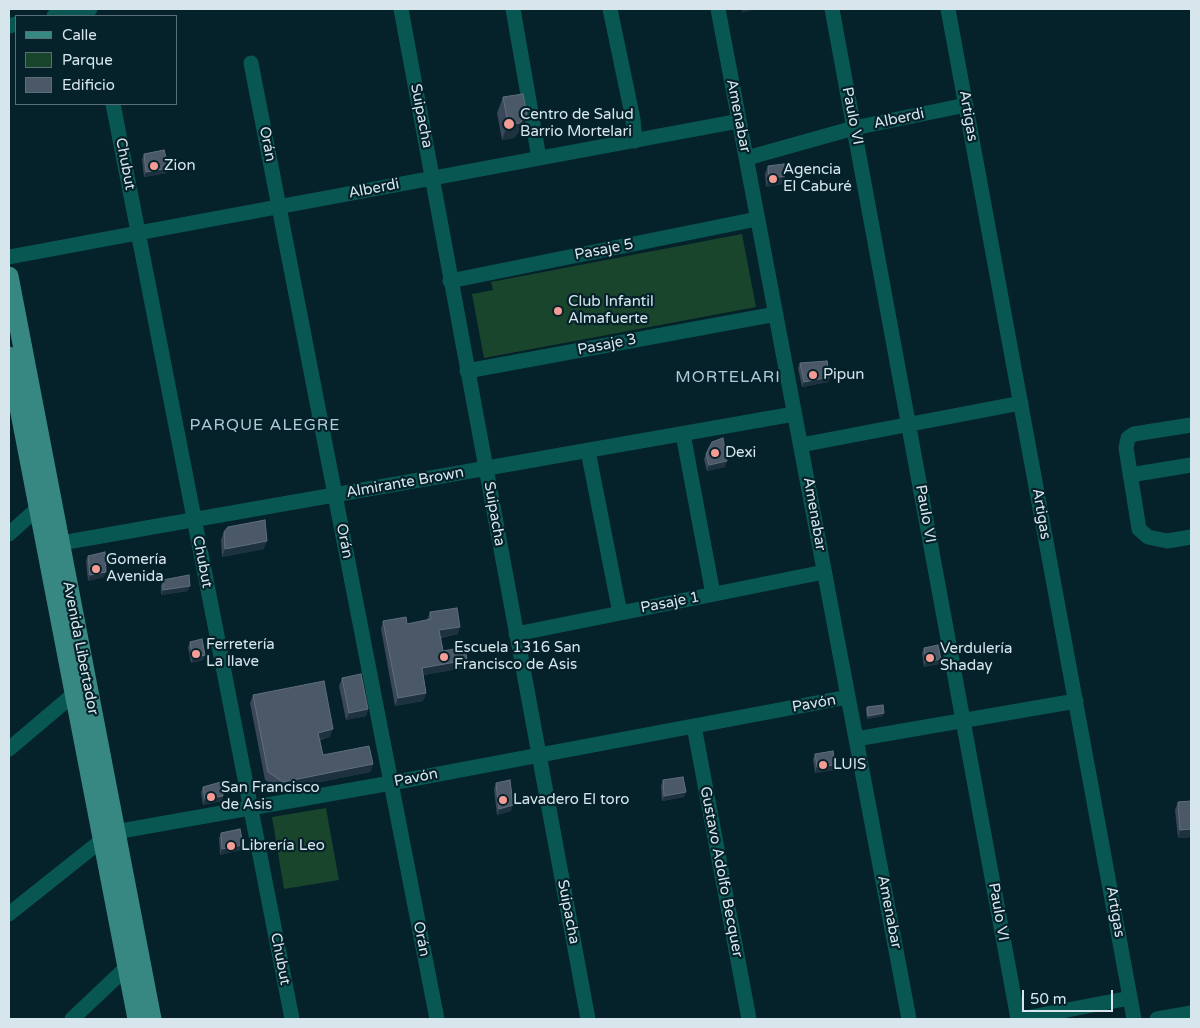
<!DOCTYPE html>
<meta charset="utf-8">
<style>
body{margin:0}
#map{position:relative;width:1200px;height:1028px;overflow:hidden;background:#05212a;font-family:"Varela Round",sans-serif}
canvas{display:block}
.frame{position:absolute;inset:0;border:10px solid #d6e6ec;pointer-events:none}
.legend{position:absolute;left:15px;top:15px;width:162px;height:90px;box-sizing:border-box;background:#05212a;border:1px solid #597078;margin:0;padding:6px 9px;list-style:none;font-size:15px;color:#d6e6ec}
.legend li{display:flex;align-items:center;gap:10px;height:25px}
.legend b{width:25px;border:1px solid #597078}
.scale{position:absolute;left:1022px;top:990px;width:91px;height:22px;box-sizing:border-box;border:2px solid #d6e6ec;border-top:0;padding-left:6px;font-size:15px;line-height:18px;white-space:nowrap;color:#d6e6ec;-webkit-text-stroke:4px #05212a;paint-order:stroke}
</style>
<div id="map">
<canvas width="1200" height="1028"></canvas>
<div class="frame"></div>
<ul class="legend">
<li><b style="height:6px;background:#378882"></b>Calle</li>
<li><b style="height:14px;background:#1a452d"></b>Parque</li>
<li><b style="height:14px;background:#4a5868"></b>Edificio</li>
</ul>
<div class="scale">50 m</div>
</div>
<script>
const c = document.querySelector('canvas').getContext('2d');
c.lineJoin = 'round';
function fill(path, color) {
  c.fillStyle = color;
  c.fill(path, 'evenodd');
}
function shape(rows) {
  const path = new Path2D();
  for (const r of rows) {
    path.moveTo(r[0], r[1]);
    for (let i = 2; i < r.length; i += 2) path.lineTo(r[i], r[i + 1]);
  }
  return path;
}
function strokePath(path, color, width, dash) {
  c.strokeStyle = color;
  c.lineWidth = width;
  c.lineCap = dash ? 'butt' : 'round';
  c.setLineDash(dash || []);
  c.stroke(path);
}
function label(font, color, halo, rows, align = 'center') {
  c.font = font + ' "Varela Round",sans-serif';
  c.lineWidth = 4.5;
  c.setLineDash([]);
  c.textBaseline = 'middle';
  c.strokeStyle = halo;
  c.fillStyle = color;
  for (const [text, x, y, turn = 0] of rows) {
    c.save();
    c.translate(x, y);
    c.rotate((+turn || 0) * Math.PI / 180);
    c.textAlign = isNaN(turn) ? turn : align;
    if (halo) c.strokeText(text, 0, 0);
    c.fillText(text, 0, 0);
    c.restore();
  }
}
fill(shape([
 [742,234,756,307,484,358,472,294,493,290,491,282],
 [326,808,339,880,284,889,272,817]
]), '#1a452d');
strokePath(shape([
 [401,9,588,1019],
 [513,9,539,158],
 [610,9,633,119,635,141],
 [718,9,909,1019],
 [832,9,1018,1019],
 [948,9,1134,1019],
 [54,16,90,9],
 [9,26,16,24],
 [251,63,437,1019],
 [113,104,292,1019],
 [747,158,854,128,966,105],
 [9,257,739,121],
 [450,281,757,219],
 [467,371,776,314],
 [1191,425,1134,434,1128,438,1126,448,1139,529,1148,537,1167,541,1191,537],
 [683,434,713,594],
 [801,445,1021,403],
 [588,451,620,613],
 [1130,475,1191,465],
 [9,534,38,508,47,506],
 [50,545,794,414],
 [516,634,824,572],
 [694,726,749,1019],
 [856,739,1076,701],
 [9,749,74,694],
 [9,914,102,840,115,832,391,783,848,697],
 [72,1019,127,967],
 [1020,1019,1130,998],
 [1157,1019,1191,1013]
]), '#085753', 15);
strokePath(shape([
 [9,276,152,1019],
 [9,356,137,1019]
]), '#378882', 19);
fill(shape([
 [503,97,527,114,521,129,514,138,502,140,497,113],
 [144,154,167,173,144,177,142,159],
 [768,166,785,176,782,184,766,187,765,174],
 [800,363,830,377,828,382,802,387,798,368],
 [706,454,725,467,707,471,704,459],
 [224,532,264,549,222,557,221,540],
 [88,556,104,577,88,581,86,561],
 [163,580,188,591,161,595,161,586],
 [430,612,458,634,441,638,443,651,467,660,464,668,423,675,426,693,423,701,395,706,381,629,383,621,407,624,427,620],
 [190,642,205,655,203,660,191,663,188,647],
 [924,648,941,659,939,664,924,667,922,653],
 [342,678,368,709,366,716,346,720,339,686],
 [253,695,330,737,320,740,323,755,373,764,370,772,280,790,265,780,250,703],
 [867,707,883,716,867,719,866,709],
 [815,754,835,765,834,770,815,773,813,759],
 [663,780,686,792,684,797,662,801,661,786],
 [496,783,511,811,497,815,494,789],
 [203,787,222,801,203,805,201,792],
 [1191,801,1191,837,1178,838,1175,810,1178,802],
 [221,833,241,850,220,855,219,838]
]), '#394758');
fill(shape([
 [743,9,758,9,741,13],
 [527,114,521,129,514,138,502,140,508,124],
 [169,168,167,173,144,177,146,172],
 [785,176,782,184,766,187,769,179],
 [830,377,828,382,802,387,804,382],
 [727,461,725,467,707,471,709,465],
 [267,541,264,549,222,557,225,549],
 [106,572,104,577,88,581,90,575],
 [190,586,188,591,161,595,163,590],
 [460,627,458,634,437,638,439,630],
 [205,655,203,660,191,663,193,658],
 [941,659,939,664,924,667,926,662],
 [467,660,464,668,419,676,422,668],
 [426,693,423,701,395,706,398,698],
 [368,709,366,716,346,720,349,713],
 [884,713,883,716,867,719,868,716],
 [333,729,330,737,315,740,318,733],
 [373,764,370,772,280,790,283,782],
 [835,765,834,770,815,773,817,767],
 [686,792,684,797,662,801,664,796],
 [223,796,222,801,203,805,205,799],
 [513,805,511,811,497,815,499,809],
 [1191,829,1191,837,1178,838,1180,830],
 [243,845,241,850,220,855,222,849]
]), '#1d313f');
const building = shape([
 [523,94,527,114,520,123,508,124,503,97,523,94],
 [164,150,169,168,146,172,144,154,164,150],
 [784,164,785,176,769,179,768,166,784,164],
 [827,361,830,377,804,382,800,363,827,361],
 [723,438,727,461,709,465,706,454,712,442,723,438],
 [265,520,267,541,225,549,224,532,228,527,265,520],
 [105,552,106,572,90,575,88,556,105,552],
 [189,575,190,586,163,590,163,580,189,575],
 [457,608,460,627,439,630,443,651,465,647,467,660,422,668,426,693,398,698,383,621,406,617,407,624,431,619,430,612,457,608],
 [202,639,205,655,193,658,190,642,202,639],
 [938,645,941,659,926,662,924,648,938,645],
 [361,674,368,709,349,713,342,678,361,674],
 [324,681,333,729,318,733,323,755,369,746,373,764,283,782,268,772,253,695,324,681],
 [883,705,884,713,868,716,867,707,883,705],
 [833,751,835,765,817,767,815,754,833,751],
 [683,777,686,792,664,796,663,780,683,777],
 [510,780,513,805,499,809,496,783,510,780],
 [221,782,223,796,205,799,203,787,221,782],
 [1191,801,1191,829,1180,830,1178,802,1191,801],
 [240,829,243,845,222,849,221,833,240,829]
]);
fill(building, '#4a5868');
strokePath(building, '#606e7d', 1);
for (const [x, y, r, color] of [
 [509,124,6,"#f59c95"],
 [154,166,5,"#f59c95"],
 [773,179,5,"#f59c95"],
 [558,311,5,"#f59c95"],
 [813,375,5,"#f59c95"],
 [715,453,5,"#f59c95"],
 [96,569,5,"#f59c95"],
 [196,654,5,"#f59c95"],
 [444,657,5,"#f59c95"],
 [930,658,5,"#f59c95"],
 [823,765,5,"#f59c95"],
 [211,797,5,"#f59c95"],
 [503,800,5,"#f59c95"],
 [231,846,5,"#f59c95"]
]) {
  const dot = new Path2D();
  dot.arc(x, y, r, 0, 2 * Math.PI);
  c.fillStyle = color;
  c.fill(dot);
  strokePath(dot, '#05212a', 2);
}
label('15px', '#d6e6ec', '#05212a', [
 ["Centro de Salud",520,115],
 ["Barrio Mortelari",520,132],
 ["Zion",164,166],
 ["Agencia",783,170],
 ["El Caburé",783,187],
 ["Club Infantil",568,302],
 ["Almafuerte",568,319],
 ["Pipun",823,375],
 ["Dexi",725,453],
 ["Gomería",106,560],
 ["Avenida",106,577],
 ["Ferretería",206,645],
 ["La llave",206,662],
 ["Escuela 1316 San",454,648],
 ["Francisco de Asis",454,665],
 ["Verdulería",940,649],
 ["Shaday",940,666],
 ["LUIS",833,765],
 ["San Francisco",221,788],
 ["de Asis",221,805],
 ["Lavadero El toro",513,800],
 ["Librería Leo",241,846]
], 'left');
label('15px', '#d6e6ec', '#05212a', [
 ["Suipacha",421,116,79],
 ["Amenabar",738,116,79],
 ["Paulo VI",852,116,79],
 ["Artigas",968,116,80],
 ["Alberdi",899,119,-12],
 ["Orán",267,144,79],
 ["Chubut",125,164,79],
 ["Alberdi",374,189,-11],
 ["Pasaje 5",604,250,-11],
 ["Pasaje 3",607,345,-11],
 ["Almirante Brown",405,483,-10],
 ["Suipacha",494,514,80],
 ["Amenabar",814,514,80],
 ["Paulo VI",925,514,80],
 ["Artigas",1041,514,80],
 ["Orán",344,541,79],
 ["Chubut",202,562,79],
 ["Pasaje 1",670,603,-11],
 ["Avenida Libertador",80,648,79],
 ["Pavón",814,704,-10],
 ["Pavón",416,778,-11],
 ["Gustavo Adolfo Becquer",721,872,79],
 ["Suipacha",568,912,79],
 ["Amenabar",889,912,79],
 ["Paulo VI",998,912,80],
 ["Artigas",1115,912,80],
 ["Orán",421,939,79],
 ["Chubut",280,959,79]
]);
c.letterSpacing = '1px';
label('16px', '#aecdd8', '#05212a', [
 ["MORTELARI",728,378],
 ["PARQUE ALEGRE",265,426]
]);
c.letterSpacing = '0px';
</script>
